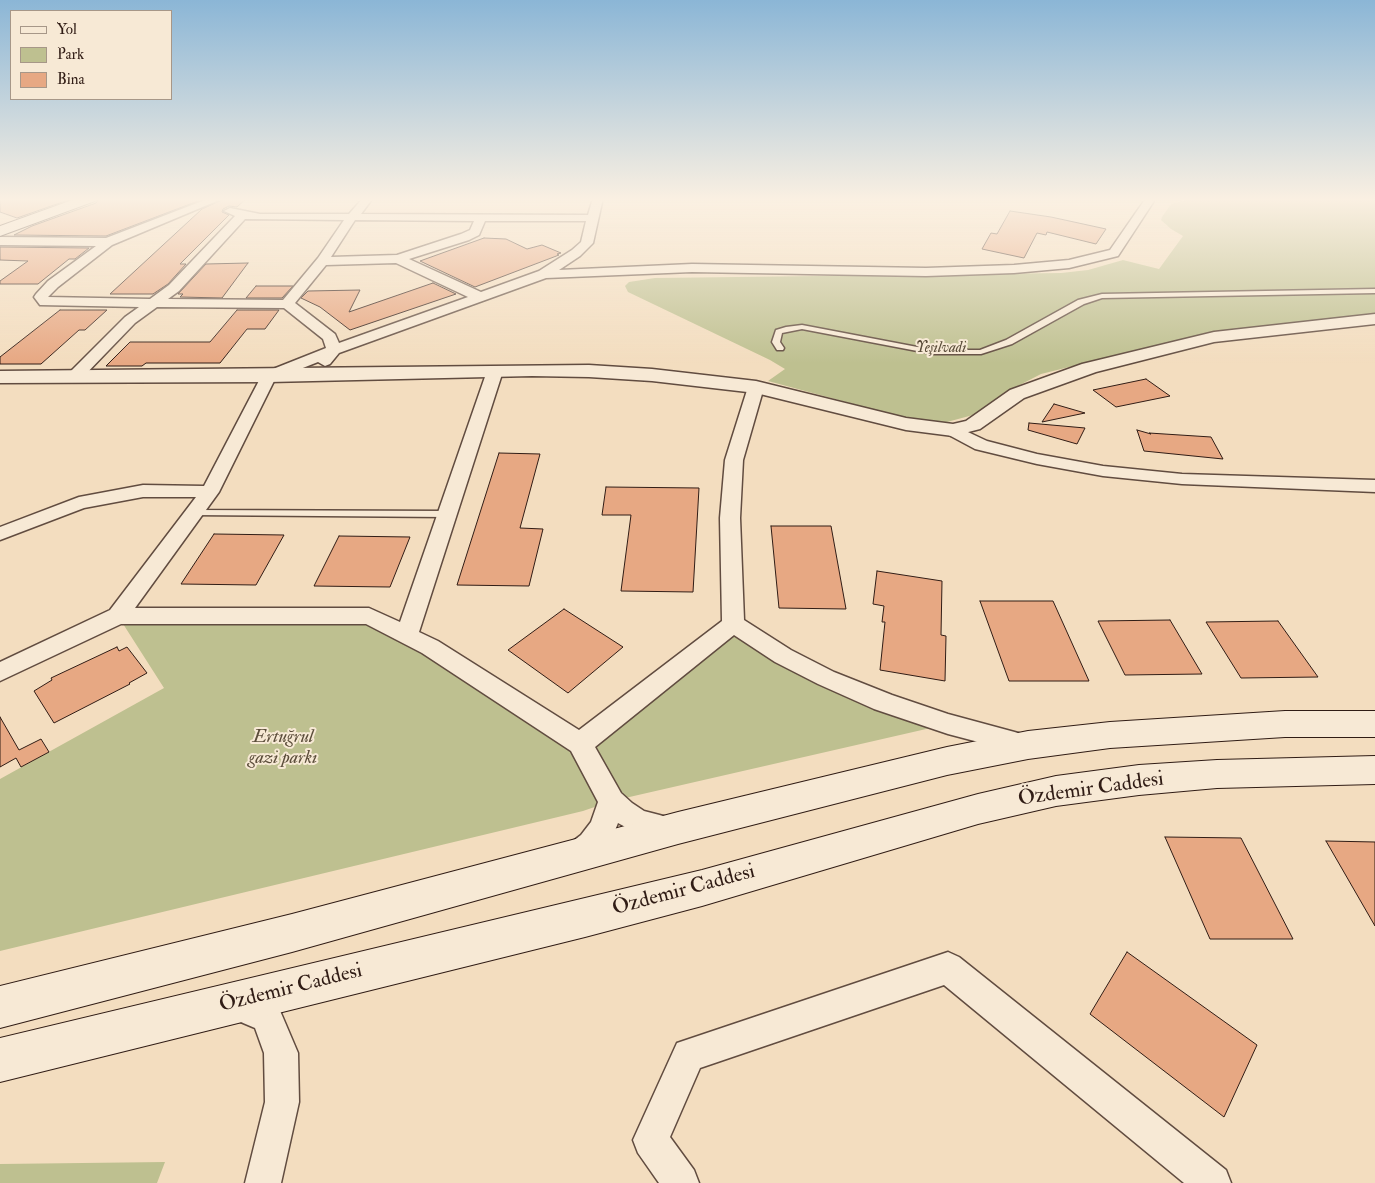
<!DOCTYPE html>
<meta charset="utf-8">
<style>
body{margin:0}
#map{position:relative;width:1375px;height:1183px;overflow:hidden;background:#f3ddbf;font-family:"IM FELL Double Pica",serif}
canvas{display:block}
.legend{position:absolute;left:10px;top:10px;width:162px;height:90px;box-sizing:border-box;background:#f7e9d5;border:1px solid #a79788;margin:0;padding:6px 9px;list-style:none;font-size:15px;color:#301c15}
.legend li{display:flex;align-items:center;gap:10px;height:25px}
.legend b{width:25px;border:1px solid #a79788}
</style>
<div id="map">
<canvas width="1375" height="1183"></canvas>
<ul class="legend">
<li><b style="height:6px;background:#f7e9d5"></b>Yol</li>
<li><b style="height:14px;background:#bec090"></b>Park</li>
<li><b style="height:14px;background:#e7a883"></b>Bina</li>
</ul>
</div>
<script>
const c = document.querySelector('canvas').getContext('2d');
c.lineJoin = 'round';
function fill(path, color) {
  c.fillStyle = color;
  c.fill(path, 'evenodd');
}
function shape(rows) {
  const path = new Path2D();
  for (const r of rows) {
    path.moveTo(r[0], r[1]);
    for (let i = 2; i < r.length; i += 2) path.lineTo(r[i], r[i + 1]);
  }
  return path;
}
function strokePath(path, color, width, dash) {
  c.strokeStyle = color;
  c.lineWidth = width;
  c.lineCap = dash ? 'butt' : 'round';
  c.setLineDash(dash || []);
  c.stroke(path);
}
function label(font, color, halo, rows, align = 'center') {
  c.font = font + ' "IM FELL Double Pica",serif';
  c.lineWidth = 4;
  c.setLineDash([]);
  c.textBaseline = 'middle';
  c.strokeStyle = halo;
  c.fillStyle = color;
  for (const [text, x, y, turn = 0] of rows) {
    c.save();
    c.translate(x, y);
    c.rotate((+turn || 0) * Math.PI / 180);
    c.textAlign = isNaN(turn) ? turn : align;
    if (halo) c.strokeText(text, 0, 0);
    c.fillText(text, 0, 0);
    c.restore();
  }
}
fill(shape([
 [1193,198,1375,198,1375,316,1214,331,1041,374,1010,390,973,415,947,422,924,423,768,381,785,369,770,360,628,292,625,286,629,282,655,278,1061,273,1088,270,1123,260,1159,269,1183,236,1171,229,1161,220,1162,217,1171,204],
 [118,616,369,616,580,744,733,624,783,656,948,724,612,801,583,811,0,951,0,779,164,688],
 [165,1162,157,1183,0,1183,0,1164]
]), '#bec090');
const building = shape([
 [0,198,74,198,17,218,0,212,0,198],
 [99,198,206,198,106,236,14,235,32,226,96,203,99,198],
 [226,198,247,198,237,207,229,206,223,209,222,212,229,215,180,264,186,264,168,284,153,294,110,294,202,209,226,198],
 [1010,211,1051,217,1106,229,1096,244,1047,232,1046,235,1037,233,1024,258,982,249,991,233,997,234,1010,211],
 [484,238,506,239,527,249,542,245,561,253,557,254,559,255,475,287,420,261,484,238],
 [0,247,89,248,75,259,69,259,38,284,0,284,0,281,28,261,0,260,0,247],
 [248,263,222,298,180,297,183,294,178,294,206,264,248,263],
 [433,283,456,294,350,330,320,307,301,298,308,291,360,290,349,312,433,283],
 [256,286,293,286,282,298,246,298,256,286],
 [60,310,107,310,85,330,79,330,41,364,0,364,0,357,60,310],
 [237,310,279,310,265,329,247,329,220,363,146,363,142,366,106,366,130,342,210,342,237,310],
 [1146,379,1170,396,1116,407,1093,390,1146,379],
 [1054,404,1085,413,1042,422,1054,404],
 [1029,423,1085,428,1077,444,1028,430,1029,423],
 [1137,430,1151,434,1149,433,1211,437,1223,459,1144,451,1137,430],
 [499,453,540,454,520,528,543,529,529,586,457,585,499,453],
 [606,487,699,488,693,592,621,591,631,515,602,515,606,487],
 [771,526,831,526,846,609,779,608,771,526],
 [214,534,284,535,256,585,181,584,214,534],
 [339,536,410,537,390,587,314,586,339,536],
 [877,571,942,581,941,635,946,636,945,681,880,670,885,622,882,622,884,606,873,604,877,571],
 [980,601,1053,601,1089,681,1009,681,980,601],
 [564,609,623,647,568,693,508,650,564,609],
 [1170,620,1202,674,1125,675,1098,621,1170,620],
 [1278,621,1318,677,1241,678,1206,622,1278,621],
 [117,647,119,651,127,647,147,673,129,683,130,684,54,723,34,691,52,680,51,678,117,647],
 [0,717,19,750,41,739,49,752,21,767,16,758,0,767,0,717],
 [1165,837,1241,838,1293,939,1210,939,1165,837],
 [1326,841,1375,842,1375,926,1326,841],
 [1127,952,1257,1045,1224,1117,1090,1014,1127,952]
]);
fill(building, '#e7a883');
strokePath(building, '#301c15', 1);
const service = shape([
 [1375,289,1375,293,1102,298,1084,304,1012,344,981,354,933,354,802,329,782,333,780,342,784,348,783,350,777,350,772,342,776,330,786,327,802,325,933,350,980,350,1006,340,1078,300,1102,294,1375,289],
 [195,510,448,511,453,514,448,517,191,515,190,513,191,511,195,510]
]);
const minor = shape([
 [210,198,224,198,112,245,58,287,48,297,150,299,169,285,235,216,224,211,230,208,260,214,349,214,363,198,373,198,361,214,588,215,593,198,603,198,593,243,580,256,559,270,692,264,926,268,1014,265,1069,260,1110,250,1146,198,1156,198,1118,256,1069,268,1014,273,926,276,692,272,546,278,339,353,330,364,325,366,318,362,275,379,219,492,135,608,369,608,400,622,487,371,490,368,500,368,503,371,419,632,438,641,579,730,722,621,720,518,725,460,748,387,756,382,764,387,743,460,740,518,744,620,791,650,834,672,892,695,948,714,1033,737,1037,744,1033,751,1024,754,948,734,874,709,818,684,775,662,734,635,595,747,621,793,632,803,644,811,675,819,679,828,675,837,665,840,638,834,618,823,612,838,601,853,588,863,578,867,568,863,564,854,568,845,581,835,591,822,598,802,571,751,422,653,366,624,121,624,0,681,0,662,110,610,196,497,143,497,84,508,0,540,0,527,79,497,143,485,204,486,263,373,326,348,323,339,284,308,157,307,135,323,81,379,69,379,67,376,69,373,125,317,139,307,40,305,34,297,36,294,48,281,96,246,0,245,0,237,106,238,210,198],
 [245,219,344,220,318,258,283,300,168,299,179,291,245,219],
 [355,220,474,221,470,230,461,234,397,255,331,257,355,220],
 [485,221,586,221,581,242,572,250,539,271,481,292,409,259,469,240,479,235,485,221],
 [396,263,468,297,339,343,335,334,295,303,326,265,396,263],
 [953,425,987,441,1037,454,1103,466,1182,474,1375,480,1375,492,1182,484,1103,476,1037,464,975,449,947,434,944,430,947,426,953,425],
 [948,952,959,957,1226,1170,1231,1183,1184,1183,944,985,700,1068,670,1137,694,1170,699,1183,659,1183,638,1153,633,1140,677,1043,948,952],
 [240,990,278,1006,298,1053,299,1102,281,1183,245,1183,265,1102,264,1053,255,1028,229,1017,224,1006,229,995,240,990]
]);
const tertiary = shape([
 [1375,314,1375,324,1214,342,1096,372,1024,398,980,429,953,436,906,430,756,393,652,381,589,377,532,376,269,382,0,383,0,371,589,365,652,369,756,381,906,418,953,424,966,421,1010,390,1082,364,1214,332,1375,314]
]);
const secondary = shape([
 [78,198,97,198,95,201,0,236,0,226,78,198],
 [1285,711,1375,711,1375,737,1285,737,1110,748,1028,759,947,775,678,844,292,952,0,1028,0,986,292,914,678,812,947,747,1028,731,1110,722,1285,711],
 [1375,756,1375,784,1217,788,1139,795,1056,806,978,824,702,906,585,937,0,1082,0,1038,702,870,978,794,1056,776,1139,765,1217,760,1375,756]
]);
strokePath(service, '#614c40', 3);
strokePath(minor, '#614c40', 3);
strokePath(tertiary, '#614c40', 3);
strokePath(secondary, '#301c15', 2);
fill(service, '#f7e9d5');
fill(minor, '#f7e9d5');
fill(tertiary, '#f7e9d5');
fill(secondary, '#f7e9d5');
const sky = c.createLinearGradient(0, 0, 0, 363);
sky.addColorStop(0, '#8bb6d6');
sky.addColorStop(0.55, '#faf0e2');
sky.addColorStop(1, '#faf0e200');
c.fillStyle = sky;
c.fillRect(0, 0, 1375, 363);
label('italic 15px', '#5b4d3a', '#f7e9d5', [
 ["Yeşilvadi",941,349]
]);
label('italic 18px', '#5b4d3a', '#f7e9d5', [
 ["Ertuğrul",283,738],
 ["gazi parkı",283,759]
]);
label('21px', '#301c15', '#f7e9d5', [
 ["Özdemir Caddesi",1091,790,-8],
 ["Özdemir Caddesi",684,891,-15],
 ["Özdemir Caddesi",291,989,-14]
]);
</script>
